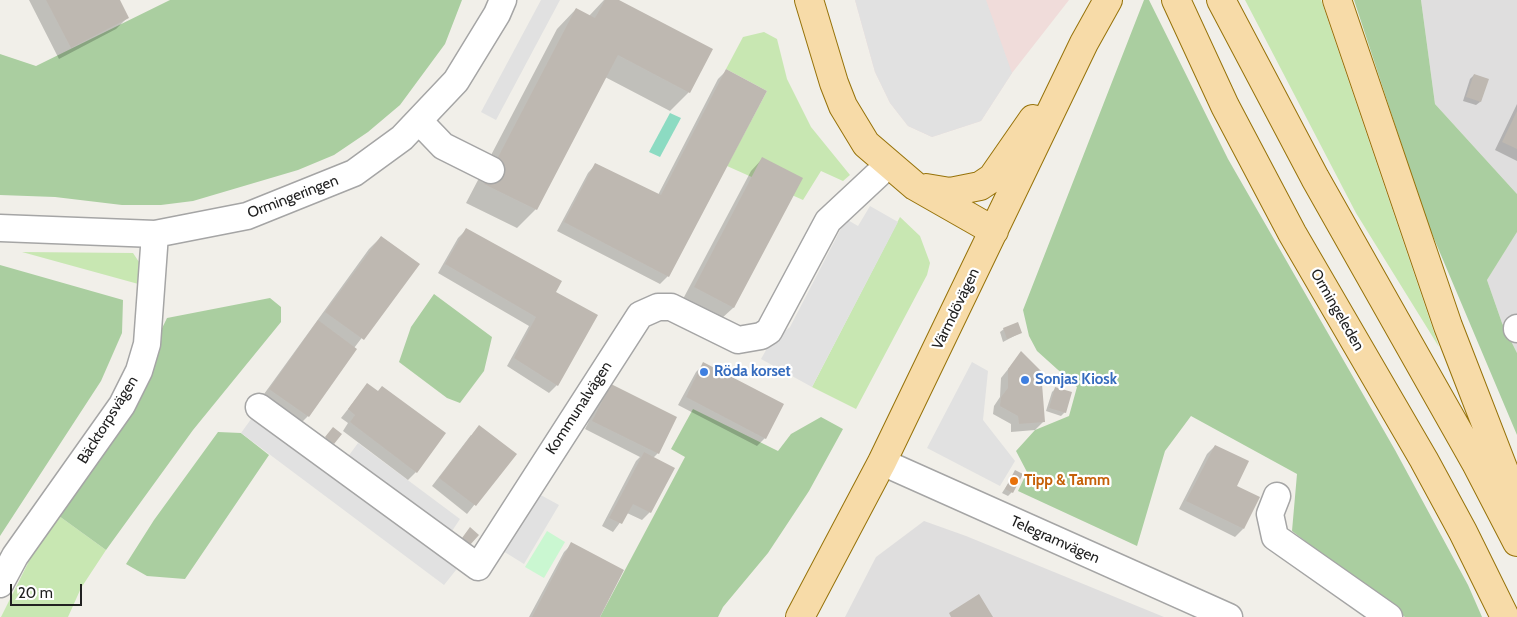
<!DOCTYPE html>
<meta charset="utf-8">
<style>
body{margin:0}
#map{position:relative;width:1517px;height:617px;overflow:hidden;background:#f1efe9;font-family:Cabin,sans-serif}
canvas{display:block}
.scale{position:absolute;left:10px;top:584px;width:72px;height:22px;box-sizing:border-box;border:2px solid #212121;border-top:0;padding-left:6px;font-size:15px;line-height:18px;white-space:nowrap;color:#212121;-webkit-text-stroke:4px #fff;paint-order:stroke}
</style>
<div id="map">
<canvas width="1517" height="617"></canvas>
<div class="scale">20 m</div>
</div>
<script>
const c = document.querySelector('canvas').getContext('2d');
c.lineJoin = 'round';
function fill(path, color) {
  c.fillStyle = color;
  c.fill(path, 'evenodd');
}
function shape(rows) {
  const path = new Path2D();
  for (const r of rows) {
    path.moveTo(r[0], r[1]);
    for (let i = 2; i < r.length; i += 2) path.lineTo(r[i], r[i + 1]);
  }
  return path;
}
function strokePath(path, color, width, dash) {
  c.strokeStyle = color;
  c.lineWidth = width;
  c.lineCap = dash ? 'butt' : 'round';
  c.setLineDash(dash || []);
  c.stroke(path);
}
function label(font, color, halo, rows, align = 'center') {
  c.font = font + ' Cabin,sans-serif';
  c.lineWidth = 4.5;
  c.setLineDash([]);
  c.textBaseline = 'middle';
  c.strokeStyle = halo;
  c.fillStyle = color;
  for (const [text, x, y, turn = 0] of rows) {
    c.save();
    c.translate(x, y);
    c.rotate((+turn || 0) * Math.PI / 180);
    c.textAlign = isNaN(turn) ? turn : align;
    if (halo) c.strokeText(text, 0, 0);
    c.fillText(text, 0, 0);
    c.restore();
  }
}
fill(shape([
 [1421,0,1517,0,1517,194,1435,104],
 [1517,232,1517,353,1502,323,1487,280],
 [924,521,966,536,1164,617,845,617,876,557]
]), '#dfdede');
fill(shape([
 [855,0,1069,0,1012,73,981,121,932,137,908,126,890,103,875,72]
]), '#f0dcda');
fill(shape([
 [1245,0,1321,0,1439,347,1356,213],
 [764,32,777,39,787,79,811,127,850,175,843,181,821,171,803,200,727,166,767,91,726,69,743,37],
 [900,217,920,236,930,263,927,275,856,409,812,387],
 [22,252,133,253,143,268,142,285],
 [59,516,106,550,81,588,68,617,1,617,31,557]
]), '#c8e7b2');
fill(shape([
 [170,0,462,0,445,44,400,105,368,132,334,155,298,170,193,201,161,205,122,205,55,197,0,195,0,54,36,66],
 [1144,0,1149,0,1228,159,1395,450,1468,585,1482,617,1405,617,1292,531,1297,474,1191,416,1165,451,1137,546,1018,491,1027,472,1016,451,1035,430,1069,416,1077,387,1037,351,1029,336,1023,310],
 [1354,0,1421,0,1435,104,1517,194,1517,232,1487,280,1502,323,1517,353,1517,435,1427,222],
 [0,265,123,300,122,333,101,381,0,536],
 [434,294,492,337,484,371,460,403,447,398,399,362,411,327],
 [270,298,281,307,281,322,193,430,106,550,59,516,100,456,167,318],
 [693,409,778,451,791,434,821,417,843,429,809,491,768,553,723,607,718,617,600,617,685,457,671,449],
 [218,432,241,433,269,455,185,579,147,576,126,564,154,520]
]), '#aacea0');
fill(shape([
 [547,531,565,542,544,578,525,567]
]), '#caf7d1');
fill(shape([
 [670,113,681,118,660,157,649,152]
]), '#8cdbc2');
fill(shape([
 [541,0,560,0,496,120,481,112],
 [855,0,986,0,1012,73,981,121,932,137,908,126,890,103,875,72],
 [870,206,898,222,812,387,761,359,770,343,790,327,846,219,858,226],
 [972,362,988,371,983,420,1015,461,1000,486,927,448],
 [254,415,460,565,444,585,241,433],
 [358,443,460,519,450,534,347,458],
 [537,493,559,505,524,564,503,551]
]), '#e1e1e1');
fill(shape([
 [29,0,119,0,128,17,116,29,59,59],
 [604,0,617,0,689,92,670,111,605,77,536,209,517,228,466,203,557,29,576,9,589,16],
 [726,71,668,276,660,284,557,231,588,173,596,164,658,195,718,79],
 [1474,75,1480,102,1476,105,1463,101,1470,79],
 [1517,104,1517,161,1495,150],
 [762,159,801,179,733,308,721,319,683,299,751,171],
 [466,230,555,292,557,385,549,393,507,366,529,326,438,273,458,238],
 [381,237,418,265,354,348,308,416,296,428,259,401,369,249],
 [1004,329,1020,333,1003,342,1000,332],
 [1021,353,1043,422,1035,430,1011,432,1011,424,993,414,994,406,1000,397,1001,378],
 [704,364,765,438,757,446,678,405,696,372],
 [367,385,416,472,408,480,343,431,348,423,341,418],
 [611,385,675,418,658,453,653,458,650,512,642,520,627,513,613,532,602,526,636,461,640,457,585,429,603,393],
 [1056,388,1065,412,1061,416,1046,411,1052,392],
 [330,432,333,443,330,447,323,441],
 [471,435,515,454,467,514,432,486],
 [1215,446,1235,487,1243,529,1235,537,1179,509,1207,454],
 [1016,471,1012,492,1008,496,1002,493],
 [572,544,598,617,529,617,564,552]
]), '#0003');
fill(shape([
 [46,0,120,0,129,18,71,48],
 [605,0,619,0,713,49,690,93,618,55,537,210,484,184,576,8,595,18],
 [726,69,767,91,669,277,564,222,595,163,661,195],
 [1474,74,1489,79,1481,102,1466,97],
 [1517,111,1517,149,1502,142],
 [762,157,803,178,734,308,694,287],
 [466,228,562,281,556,292,598,315,558,386,514,358,536,317,445,264],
 [381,236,420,264,364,340,325,312],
 [318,320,357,349,309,417,269,389],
 [1018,322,1022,333,1007,339,1003,328],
 [1021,351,1041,371,1045,422,1019,424,1018,416,1000,406,1001,397,1008,388,1008,369],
 [703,362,784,404,766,439,686,397],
 [367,383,378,391,382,386,446,433,417,473,350,422,355,415,348,409],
 [611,384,677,417,659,454,592,421],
 [1055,387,1072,392,1066,413,1049,408],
 [479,425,517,454,476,506,439,478],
 [333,427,342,434,334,444,325,437],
 [1215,445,1249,461,1237,486,1260,497,1244,529,1186,501],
 [644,452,675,468,651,513,633,504,622,524,609,518],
 [1015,470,1023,474,1013,493,1005,489],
 [470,527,479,535,470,545,462,538],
 [571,542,624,570,600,617,532,617],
 [979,594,993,617,951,617,949,613]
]), '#beb8b1');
const minor = shape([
 [420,122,443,146,491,170],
 [0,228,155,234,247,216,354,173,402,138,456,81,497,14,503,0],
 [1517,329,1517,328],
 [259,407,478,567,640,315,658,307,671,307,738,340,761,336,769,331,828,221,888,165],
 [882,462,1229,617],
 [1277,496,1270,514,1275,537,1389,617],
 [0,584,15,556,122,405,139,371,147,344,155,234]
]);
const major = shape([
 [809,0,834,83,843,106,866,144,915,186,994,231],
 [1176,0,1225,106,1292,233,1424,460,1463,532,1505,617],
 [1221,0,1315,178,1476,463,1517,542],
 [1337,0,1448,326,1517,504],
 [926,188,950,192,980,186,992,178,1033,119],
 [800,617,882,462,1084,43,1108,0]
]);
strokePath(minor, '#a5a5a5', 29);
strokePath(major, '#967209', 30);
strokePath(minor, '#fff', 26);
strokePath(major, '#f7dba8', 28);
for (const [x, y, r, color] of [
 [704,372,5,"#3f7fe0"],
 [1025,380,5,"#3f7fe0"],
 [1014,481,5,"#e8710a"]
]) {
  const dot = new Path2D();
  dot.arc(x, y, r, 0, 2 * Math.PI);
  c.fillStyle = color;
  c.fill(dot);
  strokePath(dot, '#fff', 2);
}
label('15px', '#212121', '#fff', [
 ["Ormingeringen",293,197,-21],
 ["Värmdövägen",956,309,-64],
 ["Ormingeleden",1337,310,60],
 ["Kommunalvägen",579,408,-57],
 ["Bäcktorpsvägen",108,420,-58],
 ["Telegramvägen",1055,540,24]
]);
label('bold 15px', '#366cbe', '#fff', [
 ["Röda korset",714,372],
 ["Sonjas Kiosk",1035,380]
], 'left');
label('bold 15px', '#c56008', '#fff', [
 ["Tipp & Tamm",1024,481]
], 'left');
</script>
